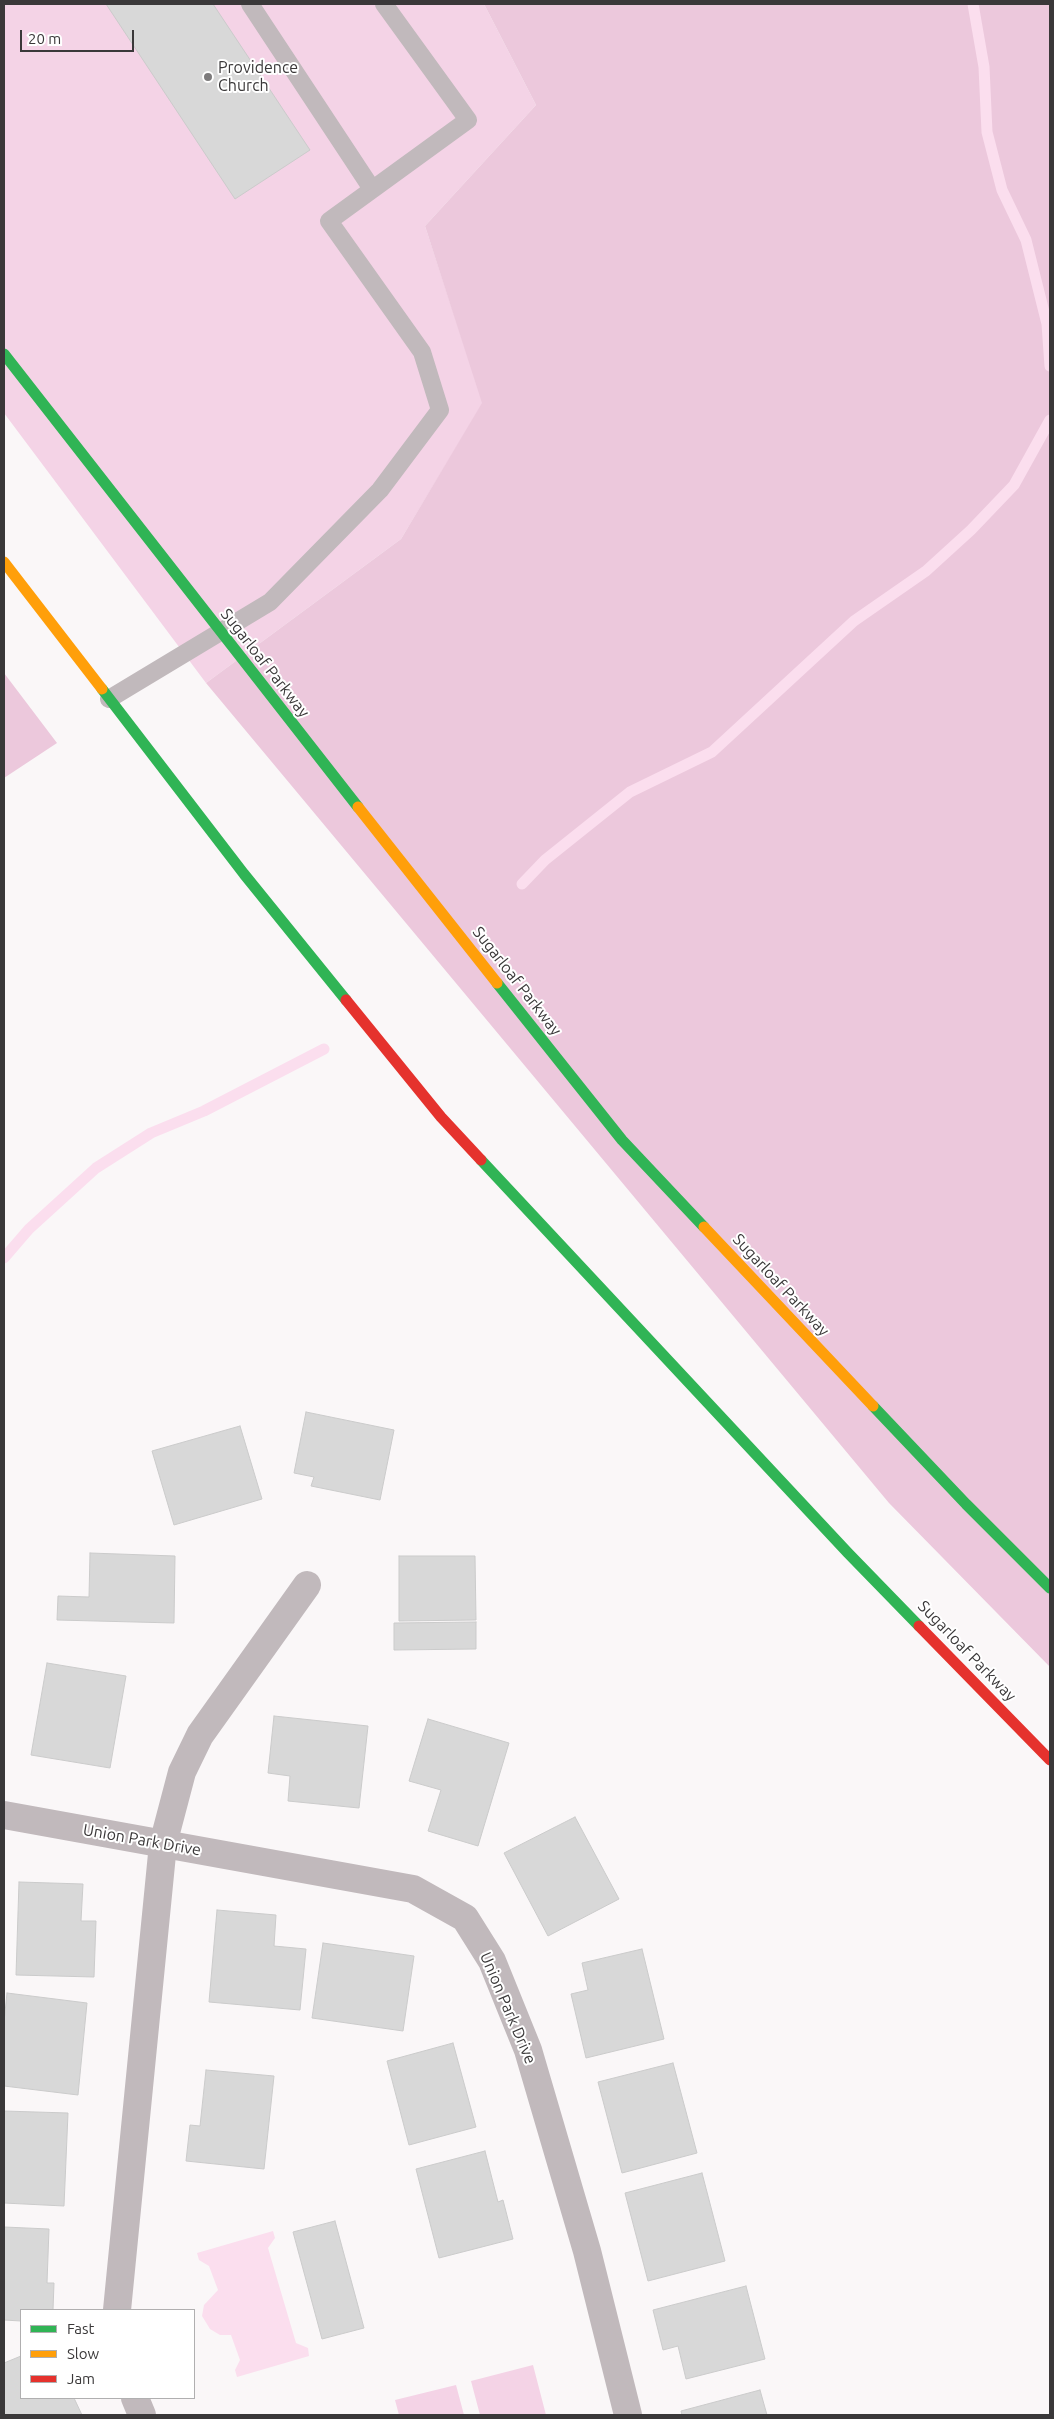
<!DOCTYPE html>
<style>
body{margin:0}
#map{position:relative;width:1054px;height:2419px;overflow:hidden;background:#faf7f8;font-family:Ubuntu,sans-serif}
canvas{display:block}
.frame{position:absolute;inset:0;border:5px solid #3a3839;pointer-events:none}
.legend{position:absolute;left:20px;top:2309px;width:175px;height:90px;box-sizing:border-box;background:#fff;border:1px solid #b0afb0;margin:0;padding:6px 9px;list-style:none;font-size:15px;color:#3a3839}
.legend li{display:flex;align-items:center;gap:10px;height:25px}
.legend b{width:25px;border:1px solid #b0afb0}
.scale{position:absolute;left:20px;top:30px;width:114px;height:22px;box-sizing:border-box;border:2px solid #3a3839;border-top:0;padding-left:6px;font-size:15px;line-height:18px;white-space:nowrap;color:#3a3839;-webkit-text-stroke:4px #fff;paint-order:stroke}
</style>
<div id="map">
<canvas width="1054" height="2419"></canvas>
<div class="frame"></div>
<ul class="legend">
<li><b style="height:6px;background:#30b455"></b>Fast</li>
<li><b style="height:6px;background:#ff9f0a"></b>Slow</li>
<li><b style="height:6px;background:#e5322d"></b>Jam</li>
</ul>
<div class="scale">20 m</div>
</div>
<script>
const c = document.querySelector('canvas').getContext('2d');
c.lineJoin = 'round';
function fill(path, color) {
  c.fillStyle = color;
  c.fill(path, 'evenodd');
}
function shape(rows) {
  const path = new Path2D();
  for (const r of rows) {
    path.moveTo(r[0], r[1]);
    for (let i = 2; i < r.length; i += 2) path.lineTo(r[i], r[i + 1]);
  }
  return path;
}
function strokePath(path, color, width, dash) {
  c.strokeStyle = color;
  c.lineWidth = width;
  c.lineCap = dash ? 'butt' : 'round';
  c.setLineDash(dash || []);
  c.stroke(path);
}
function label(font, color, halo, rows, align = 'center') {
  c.font = font + ' Ubuntu,sans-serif';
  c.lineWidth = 4;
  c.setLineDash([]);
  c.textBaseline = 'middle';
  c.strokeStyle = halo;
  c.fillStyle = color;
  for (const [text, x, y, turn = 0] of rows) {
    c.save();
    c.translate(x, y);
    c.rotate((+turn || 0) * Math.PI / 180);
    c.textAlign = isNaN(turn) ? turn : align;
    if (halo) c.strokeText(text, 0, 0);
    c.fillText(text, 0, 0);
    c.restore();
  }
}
fill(shape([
 [4,4,484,4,536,105,425,226,483,403,401,539,206,683,4,413],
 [533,2365,546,2415,480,2415,471,2381],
 [456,2385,464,2415,399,2415,395,2400]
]), '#f4d3e6');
fill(shape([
 [484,4,1050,4,1050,1667,889,1503,206,683,401,539,482,403,425,226,536,105],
 [4,673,57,743,4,778]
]), '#ecc8dc');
fill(shape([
 [273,2231,275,2238,268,2248,296,2343,308,2348,309,2356,237,2377,235,2370,240,2360,231,2335,220,2335,210,2329,202,2316,204,2305,218,2290,209,2266,199,2260,197,2253]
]), '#fbdeee');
strokePath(shape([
 [973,4,984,67,987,132,1002,190,1026,240,1047,324,1050,366],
 [522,884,545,860,630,792,712,752,854,621,926,571,971,530,1014,485,1050,420],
 [4,1258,29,1229,96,1168,151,1133,204,1111,324,1049]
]), '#fbdeee', 11);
const building = shape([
 [106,4,213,4,310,150,235,199,106,4],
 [306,1412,394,1430,380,1500,311,1486,314,1477,294,1473,306,1412],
 [240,1426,262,1499,174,1525,152,1451,240,1426],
 [90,1553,175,1556,174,1623,57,1620,58,1596,89,1597,90,1553],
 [399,1556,475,1556,476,1620,399,1621,399,1556],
 [476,1622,476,1649,394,1650,394,1623,476,1622],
 [47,1663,126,1676,110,1768,31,1755,47,1663],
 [274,1716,368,1726,359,1808,288,1801,290,1776,268,1773,274,1716],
 [428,1719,509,1743,478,1846,428,1831,441,1790,409,1781,428,1719],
 [575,1817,619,1899,548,1936,504,1853,575,1817],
 [19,1882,83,1884,81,1921,96,1921,94,1977,16,1975,19,1882],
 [217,1910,276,1915,274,1946,306,1949,300,2010,209,2002,217,1910],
 [323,1943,414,1956,403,2031,312,2018,323,1943],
 [642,1949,664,2039,586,2058,571,1994,588,1990,582,1963,642,1949],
 [7,1993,87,2003,78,2095,4,2086,4,2022,7,1993],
 [453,2043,476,2127,409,2145,387,2061,453,2043],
 [673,2063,697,2153,622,2173,598,2082,673,2063],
 [206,2070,274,2076,264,2169,186,2161,190,2125,200,2126,206,2070],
 [4,2111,68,2113,64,2206,4,2203,4,2111],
 [485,2151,498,2202,503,2200,513,2239,439,2258,416,2169,485,2151],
 [702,2173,725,2261,648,2281,625,2193,702,2173],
 [335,2221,364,2328,322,2339,293,2232,335,2221],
 [4,2227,49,2229,47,2283,54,2283,53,2310,21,2310,21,2321,4,2320,4,2227],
 [746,2286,765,2359,686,2379,678,2346,663,2350,653,2310,746,2286],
 [21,2356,21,2398,74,2398,82,2415,4,2415,4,2363,21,2356],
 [760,2390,767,2415,682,2415,681,2411,760,2390]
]);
fill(building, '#d8d8d8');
strokePath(building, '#cbcbcb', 1);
strokePath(shape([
 [250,4,372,189],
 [109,699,270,602,380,490,440,410,422,352,329,221,468,120,384,4]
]), '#c1b9bc', 18);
strokePath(shape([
 [4,1815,413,1889,465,1918,492,1961,528,2050,587,2251,628,2415],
 [117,2310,163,1844,182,1772,200,1735,307,1585],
 [135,2398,142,2415]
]), '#c1b9bc', 28);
strokePath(shape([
 [4,354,358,807],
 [102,689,244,874,346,1000],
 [497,983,622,1140,704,1227],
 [481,1160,848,1553,919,1626],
 [873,1406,966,1504,1050,1588]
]), '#30b455', 11);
strokePath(shape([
 [4,562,102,689],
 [358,807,497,983],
 [704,1227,873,1406]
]), '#ff9f0a', 11);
strokePath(shape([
 [346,1000,441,1117,481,1160],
 [919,1626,1050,1760]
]), '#e5322d', 11);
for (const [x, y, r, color] of [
 [208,77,5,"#7d7b7c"]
]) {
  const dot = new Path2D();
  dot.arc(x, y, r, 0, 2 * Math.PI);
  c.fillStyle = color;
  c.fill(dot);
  strokePath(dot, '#fff', 2);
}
label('16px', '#3a3839', '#fff', [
 ["Providence",218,68],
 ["Church",218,86]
], 'left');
label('16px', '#3a3839', '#fff', [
 ["Sugarloaf Parkway",265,663,52],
 ["Sugarloaf Parkway",517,981,52],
 ["Sugarloaf Parkway",781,1285,47],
 ["Sugarloaf Parkway",967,1651,46],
 ["Union Park Drive",142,1840,10],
 ["Union Park Drive",508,2008,67]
]);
</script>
